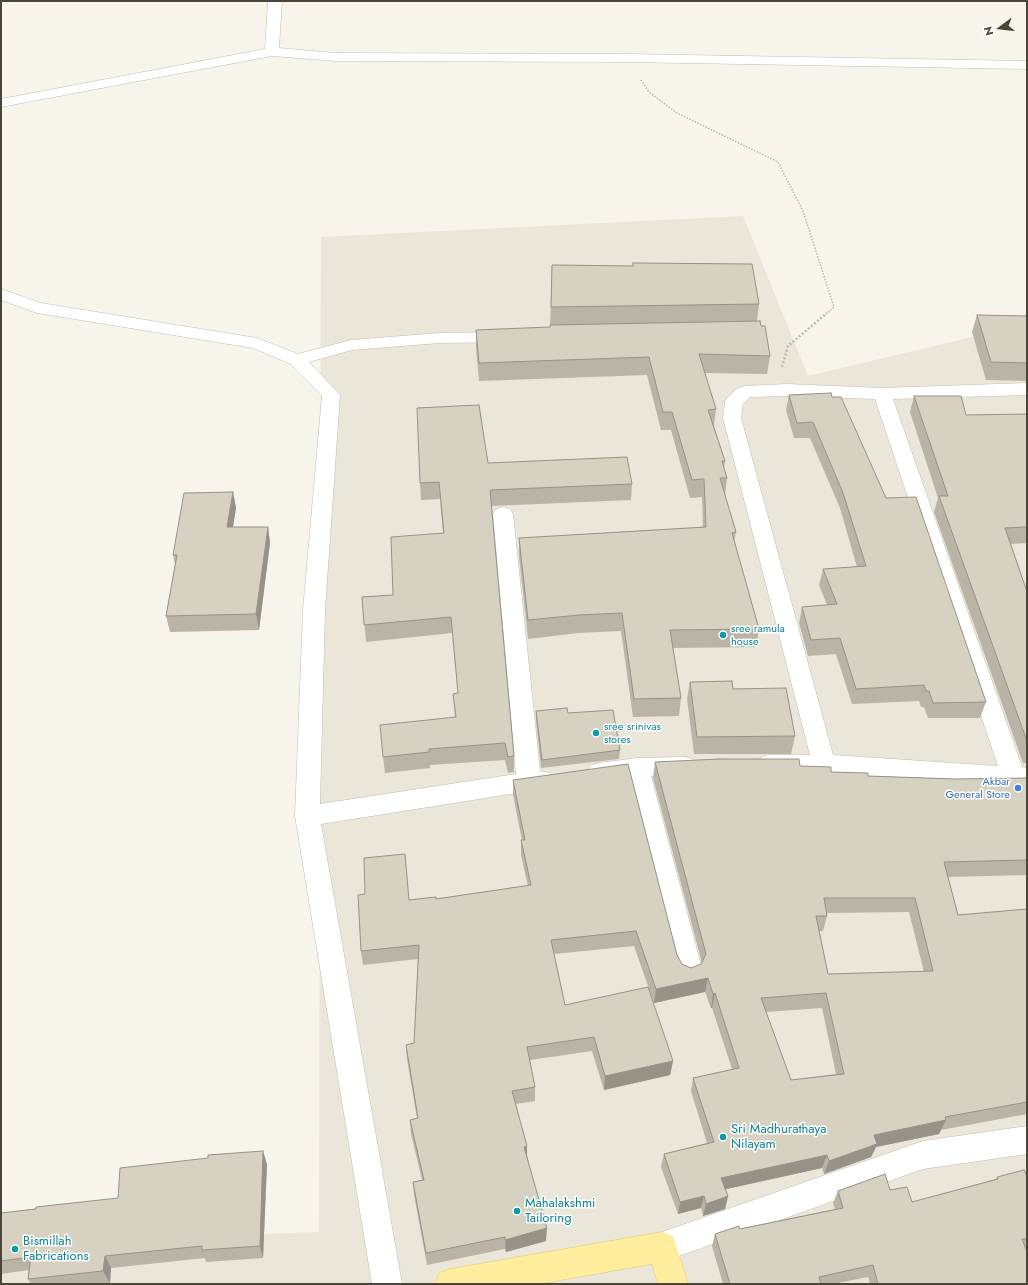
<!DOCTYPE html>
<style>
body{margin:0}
#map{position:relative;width:1028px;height:1285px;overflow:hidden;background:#f6f4eb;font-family:Jost,sans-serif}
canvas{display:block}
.frame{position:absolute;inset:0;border:2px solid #4a4539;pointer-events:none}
.north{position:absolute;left:980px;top:8px;width:40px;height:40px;-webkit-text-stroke:3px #fff;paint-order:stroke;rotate:255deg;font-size:11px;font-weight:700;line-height:16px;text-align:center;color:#4a4539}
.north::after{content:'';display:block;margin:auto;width:14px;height:18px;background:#4a4539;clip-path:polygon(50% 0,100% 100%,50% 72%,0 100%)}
</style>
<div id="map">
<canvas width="1028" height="1285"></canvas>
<div class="frame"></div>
<div class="north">N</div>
</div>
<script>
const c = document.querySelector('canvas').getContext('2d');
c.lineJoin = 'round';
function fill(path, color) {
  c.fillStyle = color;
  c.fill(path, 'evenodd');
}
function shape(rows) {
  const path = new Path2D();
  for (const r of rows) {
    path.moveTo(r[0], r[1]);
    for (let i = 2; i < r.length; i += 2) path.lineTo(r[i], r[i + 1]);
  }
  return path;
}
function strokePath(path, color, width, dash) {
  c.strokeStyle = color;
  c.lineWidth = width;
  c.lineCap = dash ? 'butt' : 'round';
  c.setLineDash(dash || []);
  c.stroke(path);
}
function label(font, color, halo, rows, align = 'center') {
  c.font = font + ' Jost,sans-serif';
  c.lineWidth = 3;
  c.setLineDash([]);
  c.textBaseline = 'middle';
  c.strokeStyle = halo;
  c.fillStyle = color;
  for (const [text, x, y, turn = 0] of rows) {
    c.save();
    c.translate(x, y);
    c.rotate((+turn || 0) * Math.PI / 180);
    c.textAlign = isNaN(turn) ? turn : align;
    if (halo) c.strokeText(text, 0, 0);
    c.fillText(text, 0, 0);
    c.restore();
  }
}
fill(shape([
 [743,216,808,376,1027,324,1027,1284,1,1284,1,1243,319,1232,321,237]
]), '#eae6d9');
const minor = shape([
 [268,1,282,1,279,48,336,53,627,54,1027,61,1027,69,627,62,336,61,272,56,1,107,1,99,265,49,268,1],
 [1,289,41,303,257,338,298,354,351,340,439,333,506,332,512,333,515,337,512,341,506,342,439,343,352,350,309,362,340,395,325,610,320,804,516,774,493,514,496,509,503,507,510,509,513,514,540,771,550,773,554,780,550,787,542,789,321,824,402,1284,372,1284,295,816,303,610,322,396,291,364,253,348,37,313,1,300,1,289],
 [1027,383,1027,395,893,399,1022,767,1027,768,1027,786,824,773,769,773,761,771,757,764,761,757,769,755,810,755,723,418,725,402,727,398,738,388,745,386,787,384,882,388,1027,383],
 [787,396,875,399,998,766,833,755,741,418,743,404,750,397,787,396],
 [685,757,693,759,697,766,693,773,685,775,651,776,702,969,698,977,689,981,680,977,676,969,628,778,599,781,591,779,587,772,591,765,599,763,637,758,685,757],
 [1027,1126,1027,1154,923,1169,662,1262,651,1258,647,1247,651,1236,662,1232,923,1141,1027,1126]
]);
const major = shape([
 [662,1232,673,1236,688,1284,658,1284,652,1264,538,1284,435,1284,439,1273,450,1269,662,1232]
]);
strokePath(minor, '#c1bdae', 1);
strokePath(major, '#e5cd6a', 1);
strokePath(shape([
 [641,80,649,92,677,113,778,162,803,211,834,307,826,314]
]), '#c3ba9f', 1.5, [1.5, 1.5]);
strokePath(shape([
 [782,367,788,346,827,313]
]), '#c3ba9f', 2.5, [2, 2]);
fill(minor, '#fff');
fill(major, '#feed9c');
fill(shape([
 [633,263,759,304,757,321,761,326,770,356,767,374,704,373,716,409,714,426,725,461,724,467,727,478,725,496,736,532,734,542,759,629,756,647,673,648,681,698,679,716,633,717,621,631,578,633,528,639,519,556,519,538,703,527,702,497,690,498,671,430,661,430,647,375,479,381,476,348,476,330,550,327,552,265,633,266],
 [1027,310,1027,381,986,380,972,332,977,315,1025,316],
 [789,395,832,397,886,498,986,702,980,718,928,718,924,707,921,707,919,701,852,704,836,654,808,656,799,623,802,607,827,605,819,585,823,569,857,567,840,508,810,438,794,438,786,410],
 [914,396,966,415,1027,414,1027,543,1011,544,1026,589,1027,589,1027,763,1023,763,934,512,938,498,910,412],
 [488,463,632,484,631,500,491,506,514,756,514,772,508,773,505,760,430,765,430,768,385,773,383,757,455,717,453,694,458,693,452,633,366,642,362,597,393,595,443,533,440,499,421,500,420,483],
 [233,492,236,508,233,527,268,527,270,543,259,630,170,632,166,616,175,564,173,555],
 [690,682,733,689,795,736,791,754,694,754,687,699],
 [536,711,568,713,620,750,619,759,541,768,536,720],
 [655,762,800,766,831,772,868,776,955,779,1027,778,1027,875,948,877,958,915,1027,909,1027,1114,941,1130,939,1134,876,1147,871,1157,824,1174,822,1168,725,1189,728,1196,725,1209,703,1216,701,1208,678,1214,661,1167,664,1154,707,1143,691,1091,693,1078,732,1069,712,1008,711,1008,705,992,654,1003,634,946,554,954,565,1005,673,1061,670,1075,604,1090,592,1051,530,1060,535,1087,535,1101,516,1104,546,1241,506,1252,505,1249,427,1265,414,1195,413,1182,422,1180,411,1134,410,1120,417,1118,407,1059,406,1045,414,1043,418,959,363,965,361,951,436,899,528,886,521,855,521,840,522,840,513,795,513,780,677,955,682,964,691,968,701,964,702,963,653,778],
 [909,912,924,972,828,974,819,931,823,931,827,916,827,913],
 [822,1008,836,1074,791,1080,766,1012],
 [267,1164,263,1258,206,1262,205,1258,111,1268,110,1283,101,1284,31,1284,28,1279,29,1270,1,1274,1,1213,118,1198],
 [1027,1176,1027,1249,1026,1249,1027,1284,870,1284,868,1277,833,1284,723,1284,712,1246,715,1234,835,1209,833,1203,838,1191,890,1190,912,1202,996,1179,997,1177]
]), '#b9b4a6');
fill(shape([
 [233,492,236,508,230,544,227,527],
 [268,527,270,543,259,630,256,614],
 [708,978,705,992,654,1003,656,989],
 [715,993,712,1008,711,1008,713,994],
 [673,1061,670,1075,604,1090,605,1076],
 [946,1120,939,1134,876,1147,871,1157,824,1174,829,1161,874,1135],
 [527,1146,527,1159,524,1147],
 [263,1151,267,1164,263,1258,260,1246],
 [827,1155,822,1168,718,1191,721,1178],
 [704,1196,701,1208,678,1214,680,1202],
 [728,1196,725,1209,703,1216,706,1204],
 [547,1228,546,1241,506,1252,505,1240],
 [105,1256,111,1268,110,1283,103,1271]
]), '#969287');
const building = shape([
 [633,263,752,264,759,304,551,307,552,265,633,266,633,263],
 [977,315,1027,316,1027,363,991,362,977,315],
 [760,321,761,326,765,326,770,356,699,354,716,409,708,410,725,461,722,461,727,478,720,478,736,532,732,533,759,629,670,630,681,698,634,699,622,613,579,615,528,620,519,538,706,527,704,479,692,480,672,412,663,412,649,357,479,363,476,330,550,327,550,325,760,321],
 [831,393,832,397,841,397,886,498,916,497,986,702,933,703,929,691,926,691,924,685,856,689,840,638,811,640,802,607,837,604,823,569,866,566,843,493,813,422,797,423,789,395,831,393],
 [914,396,961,396,966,415,1027,414,1027,527,1005,528,1026,589,1027,589,1027,741,939,496,948,496,914,396],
 [479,405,488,463,627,457,632,484,490,490,514,756,508,757,505,743,429,749,429,752,383,757,380,725,456,717,453,694,458,693,451,617,364,625,362,597,393,595,391,537,444,533,439,482,420,483,417,408,479,405],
 [233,492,227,527,268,527,256,614,166,616,177,555,173,555,184,493,233,492],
 [732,681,733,689,786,688,795,736,697,737,690,682,732,681],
 [567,708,568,713,613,710,620,750,542,760,536,711,567,708],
 [720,759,799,759,800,766,831,767,831,772,868,773,868,776,955,779,1027,778,1027,860,944,862,958,915,1027,909,1027,1102,945,1117,946,1120,874,1135,877,1144,829,1161,827,1155,721,1178,728,1196,706,1204,704,1196,680,1202,664,1154,714,1142,693,1078,739,1068,715,993,713,994,708,978,656,989,636,931,551,940,565,1005,648,987,673,1061,605,1076,594,1037,527,1047,535,1087,512,1091,527,1146,524,1147,547,1228,505,1240,505,1237,426,1253,413,1182,424,1180,410,1120,418,1118,406,1045,414,1043,419,945,361,951,358,895,365,894,364,858,405,854,409,900,436,897,436,899,531,885,521,840,525,840,513,780,628,764,677,955,682,964,691,968,701,964,706,954,655,762,720,759],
 [824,898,915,898,933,971,828,974,816,916,827,916,824,898],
 [826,993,844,1074,791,1080,761,998,826,993],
 [263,1151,260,1246,202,1250,202,1246,105,1256,103,1271,28,1279,31,1257,1,1261,1,1213,36,1209,36,1207,118,1198,120,1168,208,1158,208,1155,263,1151],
 [1024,1170,1027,1176,1027,1239,1022,1239,1027,1252,1027,1284,878,1284,873,1265,819,1277,821,1284,730,1284,715,1234,739,1226,740,1229,843,1208,838,1191,885,1174,890,1190,907,1187,912,1202,998,1179,997,1177,1024,1170]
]);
fill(building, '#d7d1c1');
strokePath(building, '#969287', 1);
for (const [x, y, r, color] of [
 [723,635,4,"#0f9aa8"],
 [596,733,4,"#0f9aa8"],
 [1018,788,4,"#3f7fe0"],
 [723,1137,4,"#0f9aa8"],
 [517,1211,4,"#0f9aa8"],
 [15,1249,4,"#0f9aa8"]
]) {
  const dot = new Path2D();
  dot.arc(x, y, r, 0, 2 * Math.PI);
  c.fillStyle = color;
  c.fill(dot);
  strokePath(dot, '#fff', 1.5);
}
label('11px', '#0d838f', '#fff', [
 ["sree ramula",731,629],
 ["house",731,642],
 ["sree srinivas",604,727],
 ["stores",604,740]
], 'left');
label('11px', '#366cbe', '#fff', [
 ["Akbar",1010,782],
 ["General Store",1010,795]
], 'right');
label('13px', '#0d838f', '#fff', [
 ["Sri Madhurathaya",731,1130],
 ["Nilayam",731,1145],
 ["Mahalakshmi",525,1204],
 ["Tailoring",525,1219],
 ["Bismillah",23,1242],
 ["Fabrications",23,1257]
], 'left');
</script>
